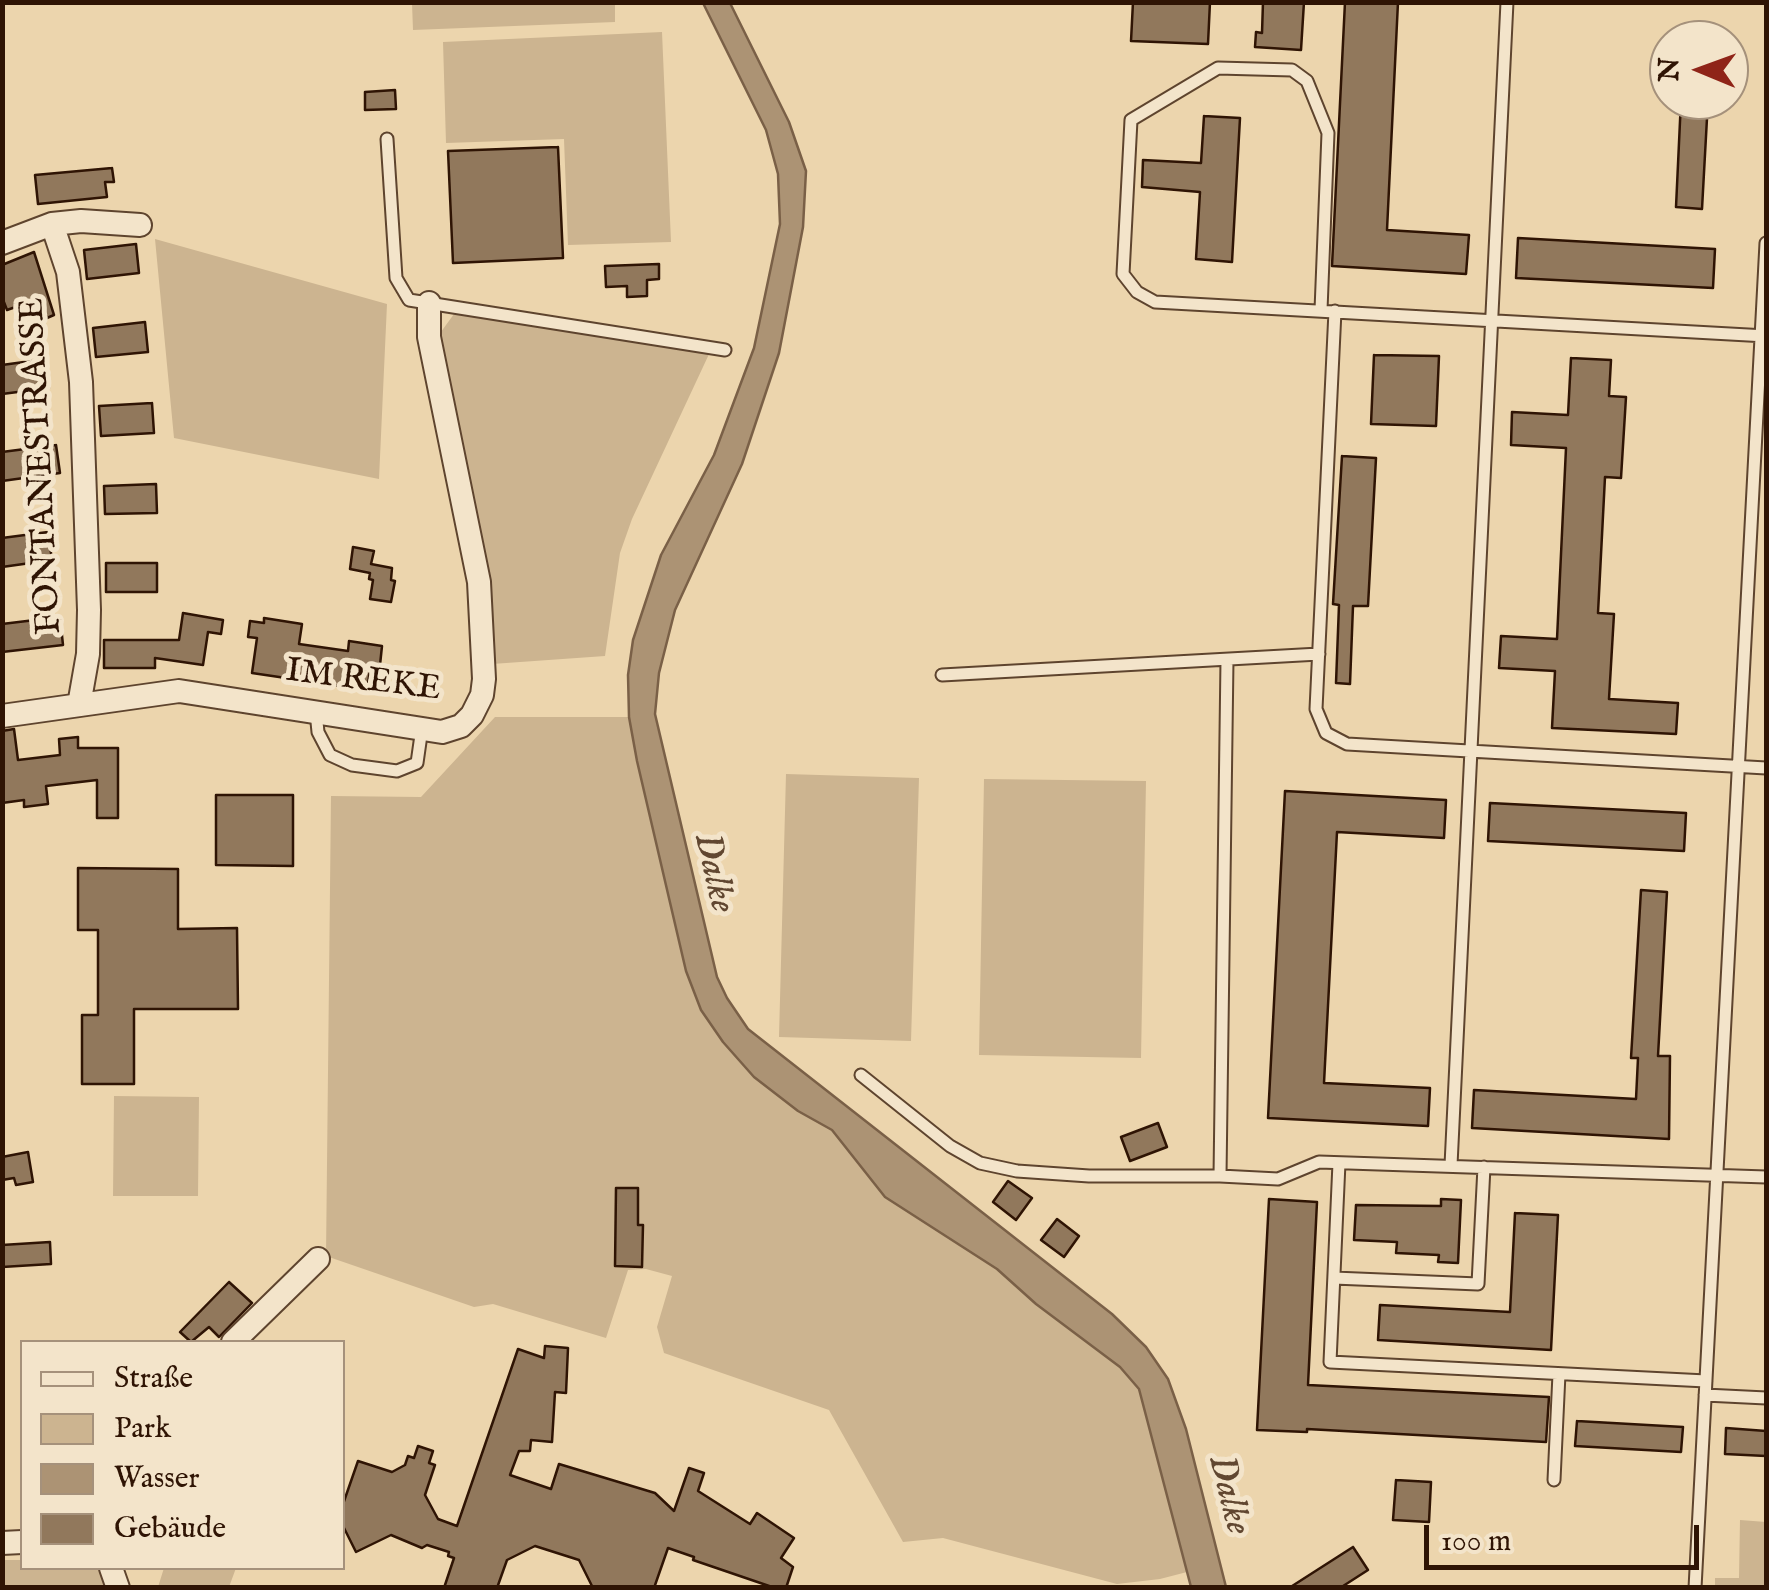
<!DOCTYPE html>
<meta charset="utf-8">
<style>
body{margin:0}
#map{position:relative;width:1769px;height:1590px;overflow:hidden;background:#ecd5ad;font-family:"IM FELL English",serif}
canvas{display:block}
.frame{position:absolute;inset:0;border:5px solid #2f1404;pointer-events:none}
.legend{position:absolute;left:20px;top:1340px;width:325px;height:230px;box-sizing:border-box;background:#f3e4ca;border:2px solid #a5917b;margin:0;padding:12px 18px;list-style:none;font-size:30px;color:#2f1404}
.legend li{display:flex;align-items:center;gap:20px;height:50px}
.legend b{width:50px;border:2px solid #a5917b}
.north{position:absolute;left:1649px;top:20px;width:100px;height:100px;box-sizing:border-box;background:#f3e4ca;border:2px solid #a5917b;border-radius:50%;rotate:271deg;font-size:28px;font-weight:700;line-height:40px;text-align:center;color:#2f1404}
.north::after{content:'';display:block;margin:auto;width:35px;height:45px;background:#8f2418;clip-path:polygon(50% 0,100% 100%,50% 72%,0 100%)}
.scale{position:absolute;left:1424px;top:1525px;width:275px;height:45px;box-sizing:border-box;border:5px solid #2f1404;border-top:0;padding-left:12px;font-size:30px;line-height:35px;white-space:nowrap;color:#2f1404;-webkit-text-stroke:8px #f3e4ca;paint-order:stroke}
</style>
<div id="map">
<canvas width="1769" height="1590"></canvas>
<div class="frame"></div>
<ul class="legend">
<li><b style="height:12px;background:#f3e4ca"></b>Straße</li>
<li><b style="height:28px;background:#ccb490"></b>Park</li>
<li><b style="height:28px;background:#ac9374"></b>Wasser</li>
<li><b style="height:28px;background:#91785c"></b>Gebäude</li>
</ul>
<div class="north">N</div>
<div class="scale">100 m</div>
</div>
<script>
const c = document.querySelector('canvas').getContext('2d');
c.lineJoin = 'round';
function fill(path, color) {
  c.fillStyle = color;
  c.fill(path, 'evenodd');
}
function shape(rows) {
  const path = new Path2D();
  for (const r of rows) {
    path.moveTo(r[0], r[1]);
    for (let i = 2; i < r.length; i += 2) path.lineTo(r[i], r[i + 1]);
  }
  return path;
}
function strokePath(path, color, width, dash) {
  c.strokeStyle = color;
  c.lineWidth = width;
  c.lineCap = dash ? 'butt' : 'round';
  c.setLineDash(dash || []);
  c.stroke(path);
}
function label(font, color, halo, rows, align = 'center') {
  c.font = font + ' "IM FELL English",serif';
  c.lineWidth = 10;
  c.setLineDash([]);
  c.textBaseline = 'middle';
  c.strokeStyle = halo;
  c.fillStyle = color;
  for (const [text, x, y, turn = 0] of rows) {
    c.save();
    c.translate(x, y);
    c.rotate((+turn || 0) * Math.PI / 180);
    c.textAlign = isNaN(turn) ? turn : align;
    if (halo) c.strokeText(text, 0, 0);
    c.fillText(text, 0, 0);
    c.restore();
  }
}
fill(shape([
 [412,3,615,3,615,22,413,30],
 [662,32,671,242,568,245,564,139,446,143,443,42],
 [155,239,387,304,379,479,174,438],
 [454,314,710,352,632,519,620,553,605,656,492,664,490,581,438,336],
 [495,717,629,717,686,971,701,1010,723,1042,754,1077,798,1111,832,1130,885,1197,997,1269,1036,1304,1120,1367,1139,1389,1187,1572,1160,1579,1117,1584,943,1538,903,1542,829,1410,664,1353,657,1327,672,1276,646,1269,628,1270,606,1338,493,1304,474,1307,326,1256,331,796,421,797],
 [786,774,919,778,911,1041,779,1037],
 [984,779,1146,781,1141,1058,979,1055],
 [114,1096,199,1097,198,1196,113,1196],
 [1740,1520,1766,1522,1766,1587,1715,1587,1715,1578,1739,1578],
 [2,1560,22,1560,22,1568,103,1568,106,1588,3,1587],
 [164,1568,236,1568,229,1587,158,1587]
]), '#ccb490');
const water = shape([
 [703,3,730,3,789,122,806,171,803,227,779,353,742,464,675,610,659,673,655,714,717,977,727,998,748,1029,1112,1314,1146,1347,1168,1379,1186,1429,1226,1587,1191,1587,1139,1389,1120,1367,1036,1304,997,1269,885,1197,832,1130,798,1111,754,1077,723,1042,701,1010,686,971,637,761,629,717,628,675,633,640,661,555,714,455,754,348,780,224,778,174,766,130,703,3]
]);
fill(water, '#ac9374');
strokePath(water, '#7a6047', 2.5);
const building = shape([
 [1133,2,1210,2,1208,44,1131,41,1133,2],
 [1263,2,1304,2,1301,50,1255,47,1256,32,1262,33,1263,2],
 [1345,2,1398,2,1387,230,1469,235,1466,274,1332,266,1345,2],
 [395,90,396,109,365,110,365,92,395,90],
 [1681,100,1708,100,1702,209,1676,207,1681,100],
 [1204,116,1240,118,1232,262,1196,259,1200,192,1142,187,1143,160,1201,163,1204,116],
 [558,147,563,258,453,263,448,151,558,147],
 [112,168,114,182,105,182,107,197,38,204,35,175,112,168],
 [1518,238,1715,249,1713,288,1516,278,1518,238],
 [136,244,139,273,87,279,84,250,136,244],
 [34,252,54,315,35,323,27,303,7,310,2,297,2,265,34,252],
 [659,264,659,279,647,280,647,296,627,297,627,286,606,287,605,266,659,264],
 [145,322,148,352,96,357,93,328,145,322],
 [1374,355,1439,356,1436,426,1371,424,1374,355],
 [1571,358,1611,360,1609,396,1626,397,1621,478,1605,477,1598,613,1614,614,1609,699,1678,703,1676,734,1552,728,1555,671,1499,668,1501,636,1557,639,1566,448,1511,445,1512,412,1568,415,1571,358],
 [46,359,49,388,2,394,2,365,46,359],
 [152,403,154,433,101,436,99,406,152,403],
 [56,445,60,473,2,481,2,452,56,445],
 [1342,456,1376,458,1368,606,1353,606,1350,684,1336,683,1339,605,1333,604,1342,456],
 [156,484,157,513,105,514,104,486,156,484],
 [48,532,52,560,2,567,2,538,48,532],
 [353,547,374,551,371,564,392,568,391,580,395,581,391,602,370,599,373,580,369,579,370,573,350,569,353,547],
 [106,563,157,563,157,592,106,592,106,563],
 [183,613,223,620,221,634,208,632,203,665,155,658,155,668,104,668,104,640,179,640,183,613],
 [60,617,63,645,2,652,2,624,60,617],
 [264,618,302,624,299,644,348,651,349,641,382,646,380,665,371,664,367,690,252,673,257,638,248,637,250,621,264,623,264,618],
 [14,729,18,760,60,755,59,739,78,737,78,748,118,748,118,818,97,818,97,780,46,786,48,804,24,807,24,800,2,803,2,731,14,729],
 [1285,791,1446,800,1444,838,1337,832,1324,1083,1430,1088,1428,1126,1268,1118,1285,791],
 [216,795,293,795,293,866,216,865,216,795],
 [1490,803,1686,813,1684,851,1488,841,1490,803],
 [78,868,178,869,178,929,237,928,238,1009,134,1009,134,1084,82,1084,82,1015,98,1015,98,930,78,930,78,868],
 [1641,890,1667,892,1658,1056,1670,1056,1669,1139,1472,1128,1474,1090,1636,1099,1638,1058,1631,1058,1641,890],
 [1158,1123,1167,1147,1130,1161,1121,1137,1158,1123],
 [28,1152,33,1182,16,1185,14,1178,2,1180,2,1157,28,1152],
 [1008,1181,1032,1198,1016,1220,993,1202,1008,1181],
 [616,1188,638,1188,638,1225,643,1225,642,1267,615,1266,616,1188],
 [1269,1199,1317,1202,1308,1385,1549,1397,1546,1442,1307,1429,1307,1432,1257,1430,1269,1199],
 [1441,1199,1461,1200,1458,1263,1438,1262,1439,1255,1396,1253,1397,1242,1354,1240,1356,1205,1441,1206,1441,1199],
 [1515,1213,1558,1215,1551,1350,1378,1340,1380,1305,1510,1312,1515,1213],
 [1057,1219,1079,1236,1064,1257,1041,1240,1057,1219],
 [50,1242,51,1264,2,1267,2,1245,50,1242],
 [229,1282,252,1303,219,1337,209,1327,191,1342,180,1332,229,1282],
 [545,1346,568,1348,566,1393,555,1392,552,1442,531,1440,530,1451,519,1451,510,1475,551,1489,559,1464,655,1493,674,1511,689,1468,704,1473,698,1491,750,1524,757,1513,794,1538,781,1558,793,1567,786,1588,775,1588,693,1560,694,1557,668,1548,654,1588,593,1588,579,1560,535,1546,507,1560,497,1588,444,1588,454,1558,448,1556,449,1552,427,1545,422,1548,391,1535,356,1552,342,1524,342,1507,358,1461,392,1472,405,1465,408,1456,414,1458,418,1446,433,1451,429,1463,435,1465,425,1495,438,1519,457,1526,518,1349,544,1358,545,1346],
 [1577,1421,1683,1427,1681,1452,1575,1446,1577,1421],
 [1726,1428,1766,1431,1766,1456,1725,1454,1726,1428],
 [1396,1480,1431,1482,1429,1522,1393,1520,1396,1480],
 [1353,1547,1368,1570,1340,1588,1289,1588,1353,1547]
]);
fill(building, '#91785c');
strokePath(building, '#2f1404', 2.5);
const lane = shape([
 [387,139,396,278,409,300,725,350],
 [1321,310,1328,133,1307,81,1292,70,1218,68,1131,120,1123,274,1137,292,1155,302,1766,336],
 [1335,311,1316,709,1326,733,1347,744,1766,768],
 [1227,660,1220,1176,1278,1179,1319,1162,1766,1177],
 [942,675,1319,654],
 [316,712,318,732,330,755,352,765,397,771,417,763,422,728],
 [861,1075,950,1146,980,1163,1017,1171,1089,1176,1220,1176],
 [1339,1163,1330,1362,1706,1381],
 [1451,1165,1507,2],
 [1334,1278,1478,1284,1484,1167],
 [1705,1395,1766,1398],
 [1554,1480,1559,1374],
 [1695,1588,1766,243]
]);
const street = shape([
 [52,224,68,272,81,382,89,610,88,654,79,705],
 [2,243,52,224,81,221,140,225],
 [2,716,179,691,442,732,461,726,472,715,482,695,484,679,479,582,429,337,429,303],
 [233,1342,318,1259],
 [2,1543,22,1542],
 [111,1568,118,1588]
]);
strokePath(lane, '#5e442e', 15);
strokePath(street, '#5e442e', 26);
strokePath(lane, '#f3e4ca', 11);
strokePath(street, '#f3e4ca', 22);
label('35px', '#2f1404', '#f3e4ca', [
 ["FONTANESTRASSE",43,466,-93],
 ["IM REKE",363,682,7]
]);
label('italic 38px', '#614731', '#f3e4ca', [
 ["Dalke",712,873,77],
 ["Dalke",1227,1495,76]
]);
</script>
